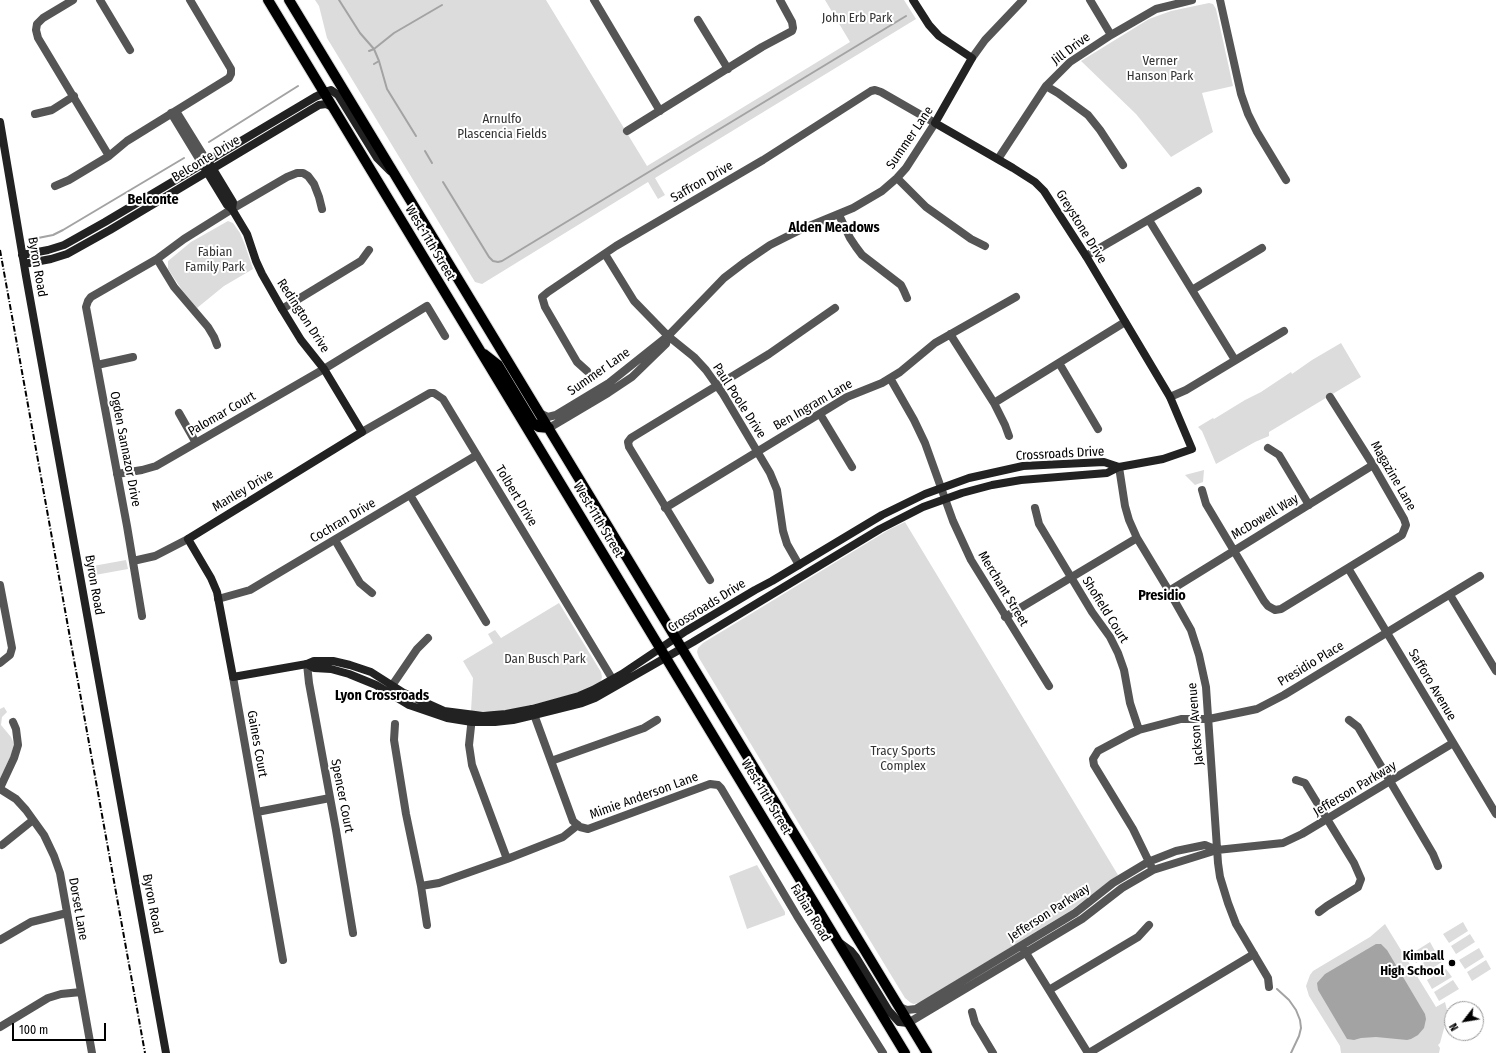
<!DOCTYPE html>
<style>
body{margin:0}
#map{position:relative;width:1496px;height:1053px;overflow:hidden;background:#fff;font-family:"Fira Sans Condensed",sans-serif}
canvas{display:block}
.north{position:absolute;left:1444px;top:1001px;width:40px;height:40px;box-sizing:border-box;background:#fff;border:1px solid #999;border-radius:50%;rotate:239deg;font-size:11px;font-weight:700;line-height:16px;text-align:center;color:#000}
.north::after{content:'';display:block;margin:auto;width:14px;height:18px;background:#000;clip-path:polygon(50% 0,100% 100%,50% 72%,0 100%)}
.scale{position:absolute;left:12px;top:1023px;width:94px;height:18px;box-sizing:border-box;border:2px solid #000;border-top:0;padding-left:5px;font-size:12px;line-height:14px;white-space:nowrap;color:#000;-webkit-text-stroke:3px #fff;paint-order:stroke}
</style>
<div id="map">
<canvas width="1496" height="1053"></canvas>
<div class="north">N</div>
<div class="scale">100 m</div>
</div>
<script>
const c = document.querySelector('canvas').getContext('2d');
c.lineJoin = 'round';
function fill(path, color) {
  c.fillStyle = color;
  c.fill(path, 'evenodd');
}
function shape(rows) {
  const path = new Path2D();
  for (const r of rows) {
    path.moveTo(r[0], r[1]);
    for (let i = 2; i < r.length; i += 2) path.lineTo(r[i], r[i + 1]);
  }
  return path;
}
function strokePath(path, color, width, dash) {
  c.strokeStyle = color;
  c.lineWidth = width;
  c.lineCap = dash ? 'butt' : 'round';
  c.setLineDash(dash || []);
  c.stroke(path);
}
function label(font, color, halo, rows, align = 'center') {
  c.font = font + ' "Fira Sans Condensed",sans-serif';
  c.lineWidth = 4;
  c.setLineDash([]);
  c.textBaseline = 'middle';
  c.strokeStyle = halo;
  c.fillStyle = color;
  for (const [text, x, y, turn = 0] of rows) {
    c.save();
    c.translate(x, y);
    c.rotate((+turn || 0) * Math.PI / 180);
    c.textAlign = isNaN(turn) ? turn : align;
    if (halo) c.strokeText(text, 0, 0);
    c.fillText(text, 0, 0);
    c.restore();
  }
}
fill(shape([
 [315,0,546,0,647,166,850,42,825,0,904,0,916,19,655,178,665,195,658,199,648,182,482,284,475,282,327,38,319,6],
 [1209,3,1213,4,1216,9,1233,86,1202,93,1213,132,1171,157,1136,114,1081,61,1149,19,1171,11],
 [228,221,233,223,240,233,245,245,253,269,224,286,197,308,182,290,168,269,168,261,191,242],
 [1341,343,1361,377,1269,432,1269,436,1255,442,1216,464,1202,431,1198,427,1213,418,1214,419,1245,400,1261,392,1291,372,1292,374,1312,360],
 [1204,470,1203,482,1195,485,1185,475],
 [905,522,1118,875,1070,911,921,1002,914,1004,911,1003,905,998,790,809,699,658,697,652,698,648,703,643,890,529],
 [126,560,128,569,95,575,93,566],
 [559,603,601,672,602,677,601,681,596,685,574,694,520,708,491,712,471,711,473,678,463,661,493,643,488,634,495,630,501,638],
 [4,707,7,712,2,717,1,725,11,737,14,744,11,755,0,779,0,709],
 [757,865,785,912,785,915,747,929,729,876],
 [1463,922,1468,931,1449,943,1443,934],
 [1385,924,1436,1007,1445,1002,1448,1014,1440,1043,1438,1045,1440,1048,1439,1053,1341,1053,1340,1046,1309,996,1306,986,1310,975,1313,971,1370,937],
 [1470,934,1475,942,1456,954,1451,946],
 [1430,942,1435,951,1416,963,1411,954],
 [1479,948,1484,957,1465,969,1459,960],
 [1437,954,1442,962,1423,974,1418,966],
 [1486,960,1491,969,1472,981,1467,972],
 [1446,969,1452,977,1432,989,1427,980],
 [1453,980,1459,989,1439,1001,1434,992]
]), '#dcdcdc');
fill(shape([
 [1376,944,1381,944,1387,950,1425,1014,1426,1019,1424,1028,1418,1035,1411,1039,1407,1040,1376,1037,1361,1038,1354,1040,1347,1039,1318,990,1317,983,1325,974]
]), '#a3a3a3');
strokePath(shape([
 [339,0,360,33,374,49,369,51],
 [379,61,387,89,416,136],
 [374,64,379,61,374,49,394,33,442,5],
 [209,142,298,86],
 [425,151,432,163],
 [443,182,489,257,493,261,498,262,502,261,906,16],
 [38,238,53,235,63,230,184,158],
 [1277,989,1289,1000,1296,1010,1300,1020,1301,1028,1299,1036,1291,1053]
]), '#a3a3a3', 2);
const primary = shape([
 [268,0,905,1053],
 [289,0,927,1053],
 [484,354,498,365,533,423,539,427,549,428]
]);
strokePath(primary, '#dbdbdb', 12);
strokePath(shape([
 [73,0,43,18,37,24,36,30,38,38,109,156],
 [100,0,130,50],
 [594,0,660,111],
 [1090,0,1111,35],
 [1220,0,1241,94,1248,114,1257,132,1286,180],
 [698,20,728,69],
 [972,58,985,40,1023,0],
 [1046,86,1058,93,1088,115,1100,130,1123,165],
 [176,111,207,161],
 [171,113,202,164],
 [35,114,52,110,74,96],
 [627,131,762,47,792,31,793,28,792,22,780,0],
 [998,159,1046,86,1070,62,1111,35,1156,9,1192,0],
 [897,178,926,207,971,239,985,246],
 [55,186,69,180,109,156,127,141,229,78,231,74,231,69,190,0],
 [839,215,850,238,856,247,862,255,901,285,904,291,907,298],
 [1149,220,1235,360],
 [605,254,634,301,668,336,694,357,706,370,723,394,770,473,777,490,783,531,787,544,799,565],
 [1086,256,1198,191],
 [157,259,174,287,208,327,214,337,217,345],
 [1192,290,1262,248],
 [282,309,361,261,369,250],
 [950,334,994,403,1005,425,1009,436],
 [1059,363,1098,429],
 [97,365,133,357],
 [890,378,914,420,925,443,953,521,971,560,1049,686],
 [1170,397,1186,390,1284,331],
 [994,403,1125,322],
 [179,413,196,443],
 [539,413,548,417,556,415,609,383,668,336,724,278,745,262,770,245,802,229,853,208,882,191,897,178,906,168,935,123,881,92,875,90,871,91,763,160,616,246,548,292,542,297,545,307,577,362,587,371],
 [820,414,852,467],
 [549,428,608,393,632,377,666,344,668,336],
 [362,432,430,393,434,393,443,399,616,685],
 [1268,448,1279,455,1309,505],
 [1119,467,1125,506,1129,520,1137,538,1169,591,1191,630,1199,655,1206,687,1218,863,1220,877,1228,903,1236,924,1268,978,1269,987],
 [117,474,142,470,156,466,324,369,427,306,445,336],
 [1202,490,1206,504,1264,601,1268,606,1275,610,1281,609,1402,535,1406,525,1404,519,1373,465,1330,397],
 [410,495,486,622],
 [665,508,847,397,882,383,900,372,935,343,1016,297],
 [1035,508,1039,524,1092,612,1110,637,1118,653,1124,670,1130,703,1139,730],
 [335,540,360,583,372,593],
 [133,561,155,556,188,539],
 [1348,568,1496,814],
 [710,580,629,447,628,442,631,438,769,354,835,308],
 [0,585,12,648,10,655,0,663],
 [1169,591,1373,465],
 [1450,595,1496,671],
 [218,599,250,590,477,455],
 [142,616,127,526,86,307,88,301,91,297,157,259,184,239,232,209,287,177,297,173,303,173,308,176,314,184,319,197,322,209],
 [1005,617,1137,538],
 [307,664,309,683,336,830,353,933],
 [233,677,283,960],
 [389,690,417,649,428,638],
 [532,709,573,821,580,827,588,829,710,784,718,785,721,788,797,916,883,1053],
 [472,717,469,745,472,765,507,859],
 [1349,720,1358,727,1433,854,1438,866],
 [395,724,394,740,406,814,421,886,439,883,507,859,563,837,578,825],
 [551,761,644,728,657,720],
 [1296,780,1305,783,1354,863,1361,879,1358,887,1327,906,1319,912],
 [0,788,14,758,18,745,16,729,13,722],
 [0,789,16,799,26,810,44,835,54,856,60,873,92,1053],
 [257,812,330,798],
 [2,845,33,820],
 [1153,870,1133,829,1094,765,1093,759,1098,751,1130,734,1139,730,1181,719,1209,719,1257,709,1284,695,1480,576],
 [421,886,427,925],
 [0,940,31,922,67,913],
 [1023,948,1088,1053],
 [1049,990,1138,937,1149,925],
 [899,1007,907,1010,916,1009,1075,913,1113,883,1148,862,1176,851,1205,845,1217,850],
 [972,1012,975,1023,993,1053],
 [908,1023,1082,919,1122,888,1153,870,1217,850,1283,843,1302,834,1453,743],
 [0,1027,48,998,61,994,81,992],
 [1089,1053,1254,954]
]), '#555', 8);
strokePath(shape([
 [0,122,26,276,166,1053],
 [202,164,227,205,232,209,247,234,256,261,262,274,282,309,301,340,324,369,362,432,188,539,211,578,217,592,233,677,307,664,314,661,333,661,350,665,371,672,404,693,444,711,483,716,506,714,532,709,579,696,593,690,622,674,686,631,755,590,772,581,882,515,925,494,969,478,1023,466,1104,462,1119,467],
 [210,164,233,202,232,209],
 [22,255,48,250,64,245,105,222,315,97,328,91,331,90,338,95,377,158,390,171],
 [24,264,51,259,67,254,110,230,319,105,326,104,333,107],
 [307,664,314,668,331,669,349,674,376,685,409,705,447,718,472,722,495,722,513,720,534,715,582,703,595,698,693,642,880,529,923,507,962,493,992,485,1021,480,1107,473,1119,467,1163,459,1192,449,1170,397,1086,256,1044,191,1035,182,1013,168,935,123,972,58,939,36,929,25,913,0],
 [840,943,851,951,856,957,889,1011,899,1022,908,1023]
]), '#222', 8);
strokePath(primary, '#000', 10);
strokePath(shape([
 [0,250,145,1053]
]), '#000', 2, [6, 2, 1, 2]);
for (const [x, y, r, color] of [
 [1452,963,4,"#000"]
]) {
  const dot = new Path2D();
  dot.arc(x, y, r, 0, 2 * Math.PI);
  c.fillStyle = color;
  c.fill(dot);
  strokePath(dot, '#fff', 1.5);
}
label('13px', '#333', '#fff', [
 ["John Erb Park",857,18],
 ["Verner",1160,61],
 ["Hanson Park",1160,76],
 ["Arnulfo",502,119],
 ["Plascencia Fields",502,134],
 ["Fabian",215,252],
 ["Family Park",215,267],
 ["Dan Busch Park",545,659],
 ["Tracy Sports",903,751],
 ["Complex",903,766]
]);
label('13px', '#000', '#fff', [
 ["Jill Drive",1071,49,-37],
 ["Summer Lane",910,138,-56],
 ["Belconte Drive",206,159,-31],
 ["Saffron Drive",702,182,-30],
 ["Greystone Drive",1081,227,58],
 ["West 11th Street",430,243,59],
 ["Byron Road",37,267,80],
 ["Redington Drive",303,316,57],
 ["Summer Lane",599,372,-35],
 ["Paul Poole Drive",739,401,57],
 ["Ben Ingram Lane",813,405,-30],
 ["Palomar Court",222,414,-30],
 ["Ogden Sannazor Drive",125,449,79],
 ["Crossroads Drive",1060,454,-3],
 ["Magazine Lane",1393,476,60],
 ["Manley Drive",243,491,-31],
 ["Tolbert Drive",516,496,59],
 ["McDowell Way",1265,517,-31],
 ["West 11th Street",598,520,59],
 ["Cochran Drive",343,521,-31],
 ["Byron Road",94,585,80],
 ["Merchant Street",1003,589,59],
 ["Crossroads Drive",707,606,-32],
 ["Shofield Court",1105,610,58],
 ["Presidio Place",1311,664,-31],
 ["Safforo Avenue",1432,685,59],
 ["Jackson Avenue",1196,724,-95],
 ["Gaines Court",257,744,80],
 ["Jefferson Parkway",1355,789,-31],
 ["Spencer Court",342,796,79],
 ["Mimie Anderson Lane",644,796,-20],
 ["West 11th Street",766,797,59],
 ["Byron Road",152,904,79],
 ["Dorset Lane",78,909,80],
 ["Fabian Road",810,913,59],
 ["Jefferson Parkway",1049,913,-33]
]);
label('bold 13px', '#000', '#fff', [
 ["Kimball",1444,956],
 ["High School",1444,971]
], 'right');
label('bold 14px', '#000', '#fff', [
 ["Belconte",153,200],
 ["Alden Meadows",834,228],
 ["Presidio",1162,596],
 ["Lyon Crossroads",382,696]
]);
</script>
